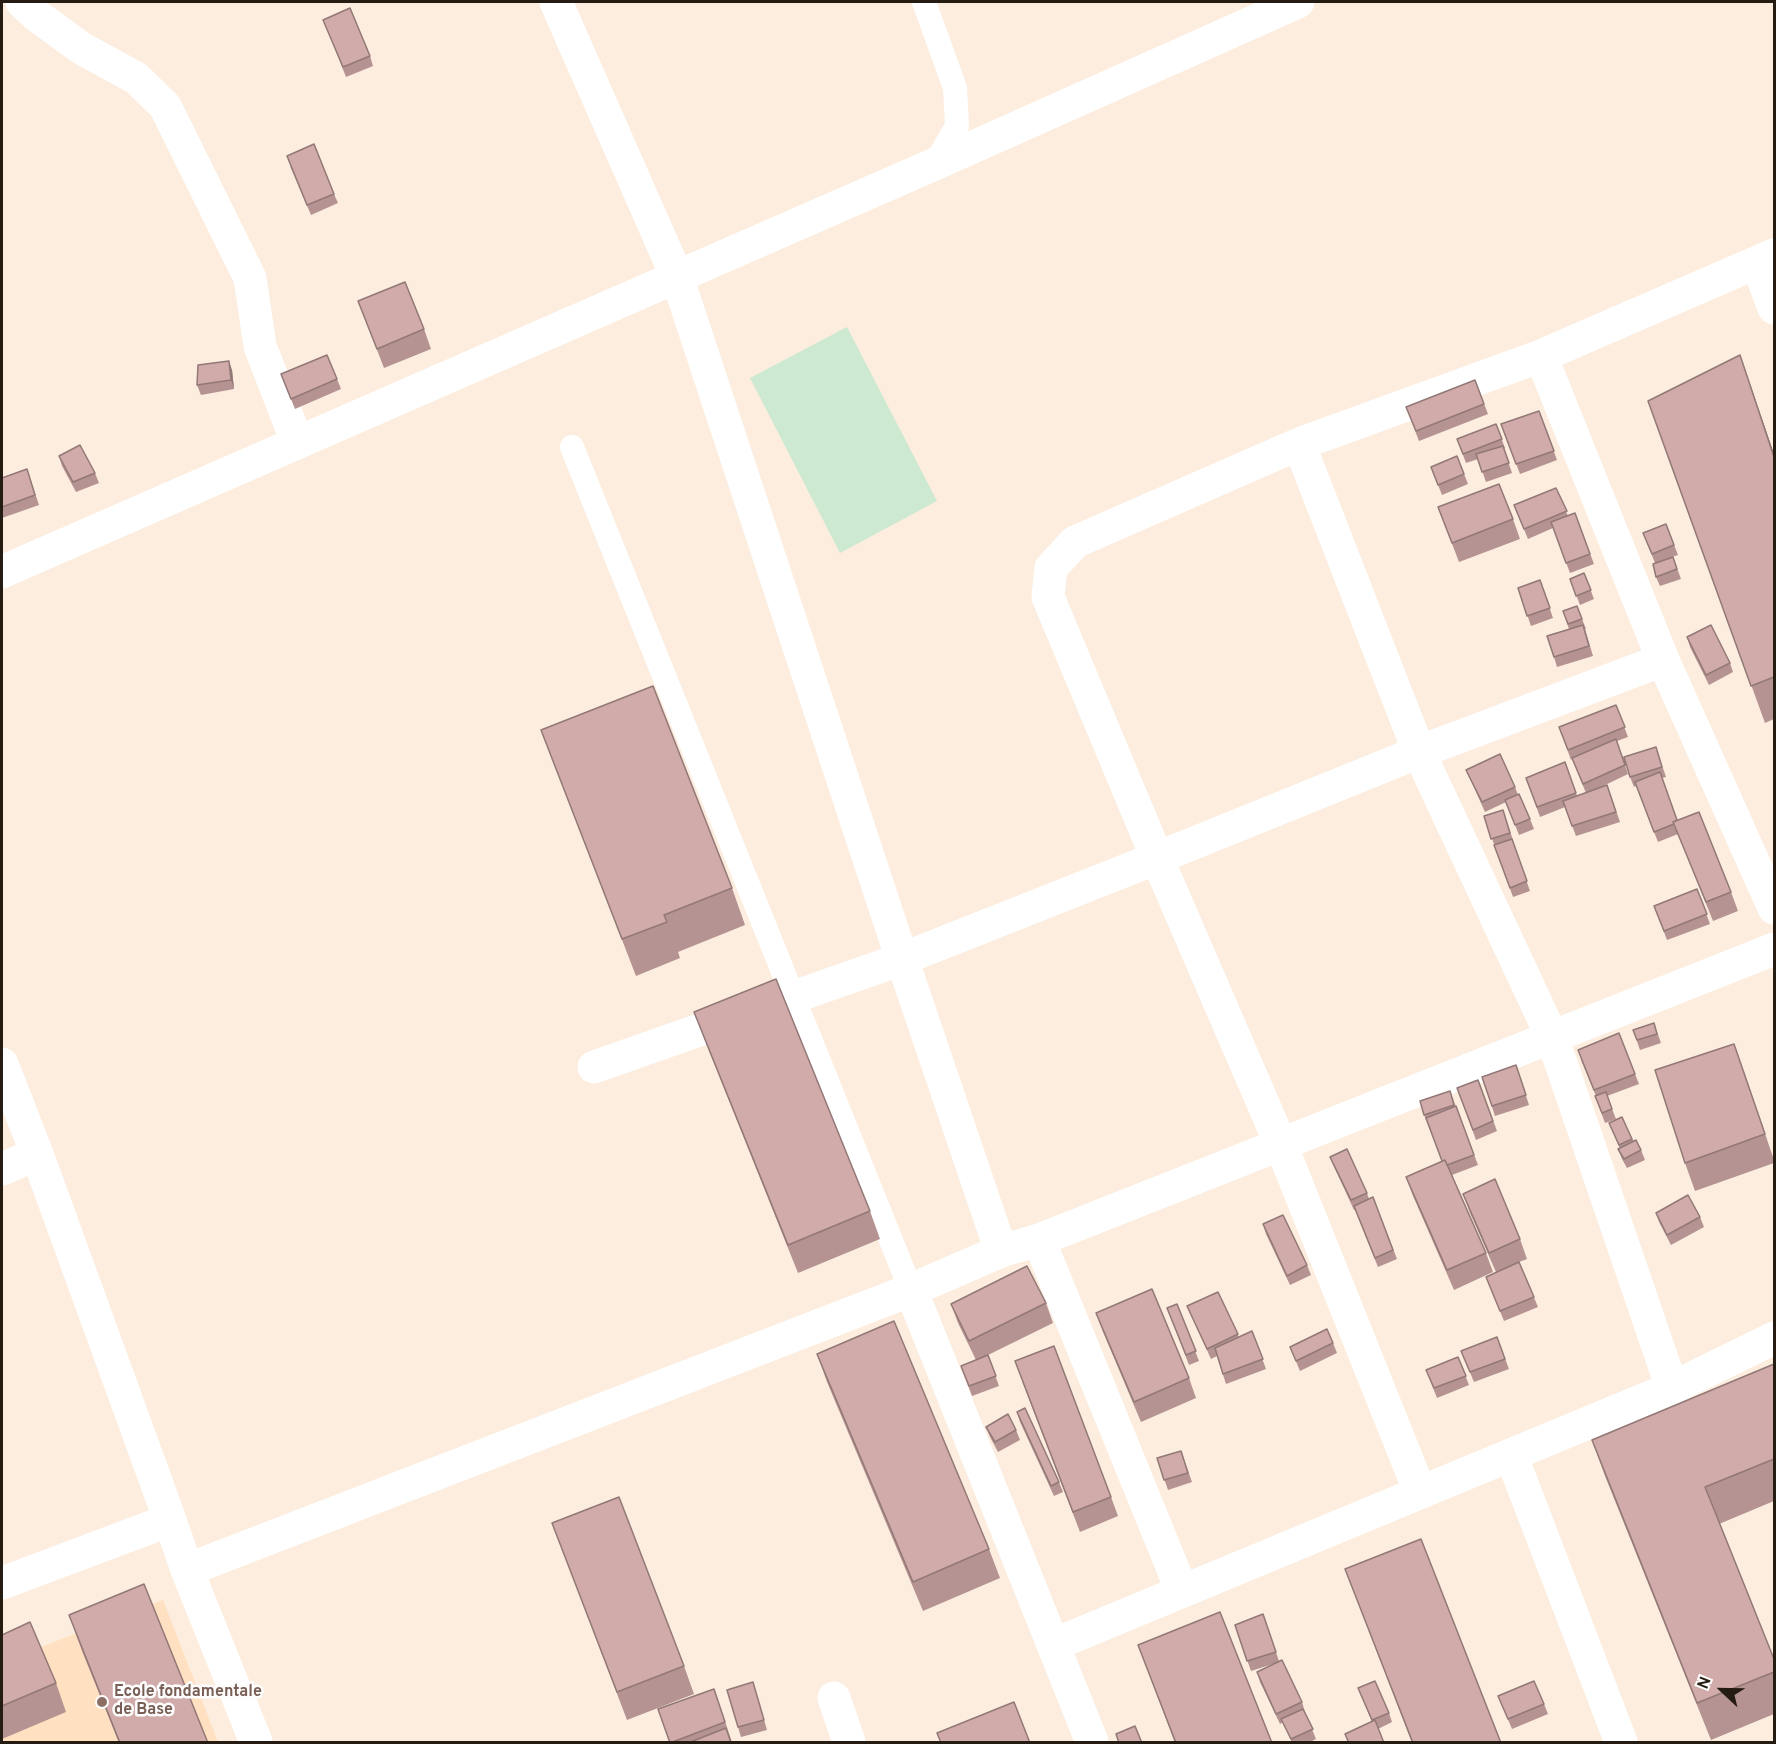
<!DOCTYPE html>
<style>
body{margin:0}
#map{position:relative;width:1776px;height:1744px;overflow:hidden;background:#fcedde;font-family:Overpass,sans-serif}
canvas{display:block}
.frame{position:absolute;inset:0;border:3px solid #241c12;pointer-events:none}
.north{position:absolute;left:1692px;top:1660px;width:60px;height:60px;-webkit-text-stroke:4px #fdfdfd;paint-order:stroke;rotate:292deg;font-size:16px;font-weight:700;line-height:24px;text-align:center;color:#241c12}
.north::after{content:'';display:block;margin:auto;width:21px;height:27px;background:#241c12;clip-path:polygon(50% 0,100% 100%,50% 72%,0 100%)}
</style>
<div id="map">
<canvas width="1776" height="1744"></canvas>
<div class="frame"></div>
<div class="north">N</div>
</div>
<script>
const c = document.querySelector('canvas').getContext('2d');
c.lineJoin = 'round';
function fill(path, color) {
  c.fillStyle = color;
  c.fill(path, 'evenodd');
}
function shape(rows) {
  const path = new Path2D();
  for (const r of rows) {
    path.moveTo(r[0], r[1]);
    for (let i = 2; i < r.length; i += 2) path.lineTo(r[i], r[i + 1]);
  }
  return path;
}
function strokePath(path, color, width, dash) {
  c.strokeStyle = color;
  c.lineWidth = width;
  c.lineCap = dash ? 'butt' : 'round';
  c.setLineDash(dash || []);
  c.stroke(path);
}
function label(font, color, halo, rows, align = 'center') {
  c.font = font + ' Overpass,sans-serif';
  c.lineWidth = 5;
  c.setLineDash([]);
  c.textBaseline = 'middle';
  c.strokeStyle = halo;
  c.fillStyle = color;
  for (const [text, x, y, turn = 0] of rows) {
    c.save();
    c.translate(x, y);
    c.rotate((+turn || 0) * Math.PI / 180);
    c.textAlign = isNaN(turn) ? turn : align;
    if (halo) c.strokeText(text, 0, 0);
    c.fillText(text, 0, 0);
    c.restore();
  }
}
fill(shape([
 [163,1600,218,1742,2,1742,2,1662]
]), '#ffe0c0');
fill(shape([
 [847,327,937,501,840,553,750,378]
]), '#cde9d1');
strokePath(shape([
 [924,2,955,88,957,126,935,164],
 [572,447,911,1290]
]), '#fff', 24);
strokePath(shape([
 [22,2,36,15,81,48,136,78,165,106,250,278,260,346,297,442],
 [556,2,677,277,902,959,1001,1251],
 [1757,263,1774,308],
 [1541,356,1663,660,1774,908],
 [1299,444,1419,752,1552,1037,1672,1388],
 [2,572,935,164,1298,2],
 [2,1064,37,1154],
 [594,1067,902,959,1157,858,1419,752,1663,660],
 [2,1169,37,1154,170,1520],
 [1039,1240,1182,1591],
 [911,1290,1092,1742],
 [1511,1455,1621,1742],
 [1420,1492,1281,1145,1157,858,1048,597,1051,568,1075,542,1299,444,1541,356,1774,255],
 [187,1570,911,1290,1001,1251,1039,1240,1774,949],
 [2,1583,170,1520,187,1570,256,1742],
 [1053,1645,1672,1388,1774,1338],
 [834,1698,849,1742]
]), '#fff', 33);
fill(shape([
 [327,29,370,56,373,66,346,77],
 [290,166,334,194,338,203,311,215],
 [358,301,424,329,431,349,384,368],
 [1740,355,1774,454,1774,719,1765,723,1648,401],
 [232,370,234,389,201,395,197,385],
 [281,374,337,379,341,389,295,409],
 [1475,380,1488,414,1419,441,1406,407],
 [1539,411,1557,460,1520,474,1501,424],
 [1496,424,1505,448,1504,449,1512,473,1486,482,1478,459,1466,463,1457,439],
 [59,456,95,473,99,483,76,492,62,466],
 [1457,456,1468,484,1442,495,1431,467],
 [27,469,39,505,2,518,2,478],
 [1556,488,1568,516,1575,513,1594,564,1570,573,1553,528,1528,539,1518,515],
 [1438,507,1513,519,1520,539,1459,562],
 [1666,524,1678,555,1669,558,1673,557,1681,579,1660,586,1656,577,1655,563,1643,533],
 [1584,573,1594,599,1580,605,1570,579],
 [1540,580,1553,618,1531,626,1518,588],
 [1577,606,1586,629,1585,629,1593,656,1557,667,1554,657,1569,629,1563,611],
 [1687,637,1730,663,1733,672,1709,685,1690,647],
 [1616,705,1628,737,1617,741,1628,774,1599,788,1607,785,1620,822,1576,836,1565,807,1540,817,1526,778,1565,762,1577,796,1586,793,1572,759,1571,760,1559,727],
 [541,730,732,888,745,925,678,952,680,958,636,976],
 [1656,747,1666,777,1662,778,1677,820,1731,892,1738,911,1713,921,1678,834,1658,842,1636,786,1634,787,1630,777],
 [1466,770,1515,787,1518,795,1530,819,1534,829,1519,835,1506,802,1485,812],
 [1503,810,1514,843,1513,843,1530,891,1513,897,1484,816],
 [1697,889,1710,924,1667,940,1654,906],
 [694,1012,870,1211,880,1239,798,1273,705,1041],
 [1654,1023,1661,1043,1640,1050,1633,1030],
 [1581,1060,1635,1074,1639,1084,1607,1096,1616,1119,1605,1123,1595,1096,1596,1096],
 [1516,1065,1529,1105,1495,1116,1482,1077],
 [1744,1072,1774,1160,1774,1163,1695,1191,1685,1163],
 [1478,1080,1497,1131,1476,1140,1457,1088],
 [1450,1091,1478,1165,1452,1175,1486,1253,1493,1272,1454,1290,1413,1196,1406,1177,1442,1161,1424,1115],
 [1622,1117,1634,1142,1641,1150,1645,1160,1627,1168,1622,1159,1618,1149,1620,1149,1609,1123],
 [1330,1157,1367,1193,1369,1199,1373,1197,1397,1259,1378,1267,1355,1210,1354,1210,1334,1167],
 [1463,1194,1520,1239,1527,1259,1519,1262,1538,1307,1504,1321,1486,1277,1496,1272,1470,1213],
 [1656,1213,1700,1217,1704,1227,1671,1245,1659,1222],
 [1263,1224,1307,1265,1311,1275,1290,1285,1266,1234],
 [1218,1292,1239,1337,1252,1331,1266,1369,1226,1384,1217,1356,1211,1359,1187,1306],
 [1046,1303,1053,1323,986,1356,988,1355,999,1386,972,1396,961,1366,976,1360,958,1323,951,1304],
 [1177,1304,1199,1361,1189,1365,1167,1308],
 [1096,1313,1189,1378,1196,1398,1141,1422,1103,1332],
 [1497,1337,1509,1369,1474,1382,1461,1351],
 [1333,1343,1337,1353,1300,1371,1290,1347],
 [817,1354,989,1549,1000,1578,923,1611,827,1382],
 [1458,1357,1469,1385,1437,1398,1426,1370],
 [1774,1364,1774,1501,1719,1524,1774,1659,1774,1714,1711,1740,1605,1476,1592,1440],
 [1022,1381,1111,1497,1118,1516,1080,1532],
 [1017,1412,1059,1482,1063,1492,1054,1496,1020,1422],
 [986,1427,1016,1430,1020,1440,998,1452,990,1437],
 [1181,1451,1192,1482,1168,1490,1157,1458],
 [552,1523,684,1666,694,1694,627,1720],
 [1345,1569,1501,1743,1412,1743],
 [1263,1614,1279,1661,1302,1702,1305,1712,1316,1739,1308,1743,1292,1743,1283,1722,1280,1724,1260,1682,1257,1672,1279,1662,1251,1671,1235,1625],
 [69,1615,208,1743,119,1743,82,1651],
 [2,1635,56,1683,66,1712,2,1739],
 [1138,1645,1272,1743,1175,1743],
 [1358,1688,1389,1713,1392,1722,1378,1729,1384,1743,1348,1743,1345,1734,1372,1722],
 [714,1689,732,1742,731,1743,670,1743],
 [756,1692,767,1730,741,1737,738,1727],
 [1498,1696,1544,1704,1548,1714,1512,1729]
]), '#b49392');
fill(shape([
 [1740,355,1774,454,1774,457],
 [229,361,232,370,234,389,231,380]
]), '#927877');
const building = shape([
 [350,8,370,56,343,67,323,20,350,8],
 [314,144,334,194,307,205,287,156,314,144],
 [405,282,424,329,377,349,358,301,405,282],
 [327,355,337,379,291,399,281,374,327,355],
 [1740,355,1774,457,1774,677,1751,686,1648,401,1740,355],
 [229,361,231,380,197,385,198,365,229,361],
 [1475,380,1484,404,1416,431,1406,407,1475,380],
 [1539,411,1554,451,1516,464,1501,424,1539,411],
 [1496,424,1502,439,1463,454,1457,439,1496,424],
 [80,445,95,473,73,482,59,456,80,445],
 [1503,446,1509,463,1482,472,1476,454,1503,446],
 [1457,456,1464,474,1438,485,1431,467,1457,456],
 [27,469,35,495,2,507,2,478,27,469],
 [1499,484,1513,519,1452,543,1438,507,1499,484],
 [1556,488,1567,511,1524,529,1514,505,1556,488],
 [1575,513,1590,554,1566,563,1551,522,1575,513],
 [1666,524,1674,545,1652,554,1643,533,1666,524],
 [1673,557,1677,569,1656,577,1653,564,1673,557],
 [1584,573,1591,590,1576,596,1570,579,1584,573],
 [1540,580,1550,608,1527,616,1518,588,1540,580],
 [1577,606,1582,619,1568,624,1563,611,1577,606],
 [1583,625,1589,646,1554,657,1547,636,1583,625],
 [1711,625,1730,663,1706,675,1687,637,1711,625],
 [653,686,732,888,664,915,667,922,622,939,541,730,653,686],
 [1616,705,1625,727,1568,750,1559,727,1616,705],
 [1616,739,1625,765,1583,784,1572,758,1616,739],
 [1656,747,1662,767,1630,777,1624,757,1656,747],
 [1500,754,1515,787,1482,802,1466,770,1500,754],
 [1565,762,1576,793,1537,807,1526,778,1565,762],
 [1660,772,1677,820,1673,822,1674,824,1654,832,1635,782,1660,772],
 [1607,785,1616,812,1572,826,1563,801,1607,785],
 [1519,794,1530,819,1515,825,1505,800,1519,794],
 [1503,810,1510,833,1491,839,1484,816,1503,810],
 [1699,812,1731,892,1706,902,1673,822,1699,812],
 [1512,839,1527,881,1510,888,1494,845,1512,839],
 [1697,889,1707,914,1664,931,1654,906,1697,889],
 [776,979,870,1211,788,1245,694,1012,776,979],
 [1654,1023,1657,1034,1637,1040,1633,1030,1654,1023],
 [1619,1033,1635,1074,1594,1090,1578,1050,1619,1033],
 [1734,1044,1765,1134,1685,1163,1655,1070,1734,1044],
 [1516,1065,1526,1095,1492,1106,1482,1077,1516,1065],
 [1478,1080,1493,1121,1473,1130,1457,1088,1478,1080],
 [1450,1091,1454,1105,1424,1115,1420,1101,1450,1091],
 [1606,1092,1612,1109,1602,1113,1595,1096,1606,1092],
 [1456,1106,1474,1155,1447,1165,1445,1160,1442,1161,1426,1118,1456,1106],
 [1622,1117,1632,1139,1619,1145,1609,1123,1622,1117],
 [1636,1140,1641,1150,1624,1159,1618,1149,1636,1140],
 [1347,1149,1367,1193,1351,1200,1330,1157,1347,1149],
 [1445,1160,1486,1253,1447,1270,1406,1177,1445,1160],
 [1495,1179,1520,1239,1489,1253,1463,1194,1495,1179],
 [1688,1195,1700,1217,1667,1235,1656,1213,1688,1195],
 [1373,1197,1393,1250,1375,1258,1354,1206,1373,1197],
 [1283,1215,1307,1265,1287,1276,1263,1224,1283,1215],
 [1519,1262,1534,1297,1500,1311,1486,1277,1519,1262],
 [1027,1266,1046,1303,969,1341,951,1304,1027,1266],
 [1152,1289,1189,1378,1134,1402,1096,1313,1152,1289],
 [1218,1292,1238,1334,1207,1349,1187,1306,1218,1292],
 [1177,1304,1196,1351,1186,1355,1167,1308,1177,1304],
 [894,1321,989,1549,913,1582,817,1354,894,1321],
 [1327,1329,1333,1343,1296,1361,1290,1347,1327,1329],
 [1252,1331,1263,1359,1223,1374,1215,1348,1252,1331],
 [1497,1337,1505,1359,1470,1372,1461,1351,1497,1337],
 [1054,1346,1111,1497,1073,1512,1015,1361,1054,1346],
 [988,1355,996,1376,969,1386,961,1366,988,1355],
 [1458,1357,1466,1376,1434,1388,1426,1370,1458,1357],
 [1774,1364,1774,1459,1705,1487,1774,1659,1774,1672,1697,1703,1592,1440,1774,1364],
 [1025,1408,1059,1482,1051,1486,1017,1412,1025,1408],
 [1008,1414,1016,1430,995,1442,986,1427,1008,1414],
 [1181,1451,1188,1473,1164,1480,1157,1458,1181,1451],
 [619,1497,684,1666,617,1692,552,1523,619,1497],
 [1421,1539,1501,1743,1413,1743,1345,1569,1421,1539],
 [144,1584,208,1743,120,1743,69,1615,144,1584],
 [1220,1612,1272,1743,1176,1743,1138,1645,1220,1612],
 [1263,1614,1276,1652,1247,1661,1235,1625,1263,1614],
 [30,1622,56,1683,2,1706,2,1635,30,1622],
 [1282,1660,1302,1702,1276,1714,1257,1672,1282,1660],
 [1375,1681,1389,1713,1372,1720,1358,1688,1375,1681],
 [1534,1681,1544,1704,1508,1719,1498,1696,1534,1681],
 [753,1682,764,1720,738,1727,727,1690,753,1682],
 [714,1689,725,1722,670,1743,658,1709,714,1689],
 [1014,1702,1030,1743,941,1743,937,1733,1014,1702],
 [1303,1709,1313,1729,1291,1739,1281,1719,1303,1709],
 [1375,1720,1384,1743,1349,1743,1345,1734,1375,1720],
 [1135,1726,1142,1743,1119,1743,1116,1734,1135,1726],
 [726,1728,731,1743,688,1743,726,1728]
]);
fill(building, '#d1abaa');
strokePath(building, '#927877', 1.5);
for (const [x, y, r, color] of [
 [102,1702,6,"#8d6e63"]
]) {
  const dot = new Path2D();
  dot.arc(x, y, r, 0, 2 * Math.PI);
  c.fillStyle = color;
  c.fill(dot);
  strokePath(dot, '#fdfdfd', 2);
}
label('bold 16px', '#785e54', '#fdfdfd', [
 ["Ecole fondamentale",114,1693],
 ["de Base",114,1711]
], 'left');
</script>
